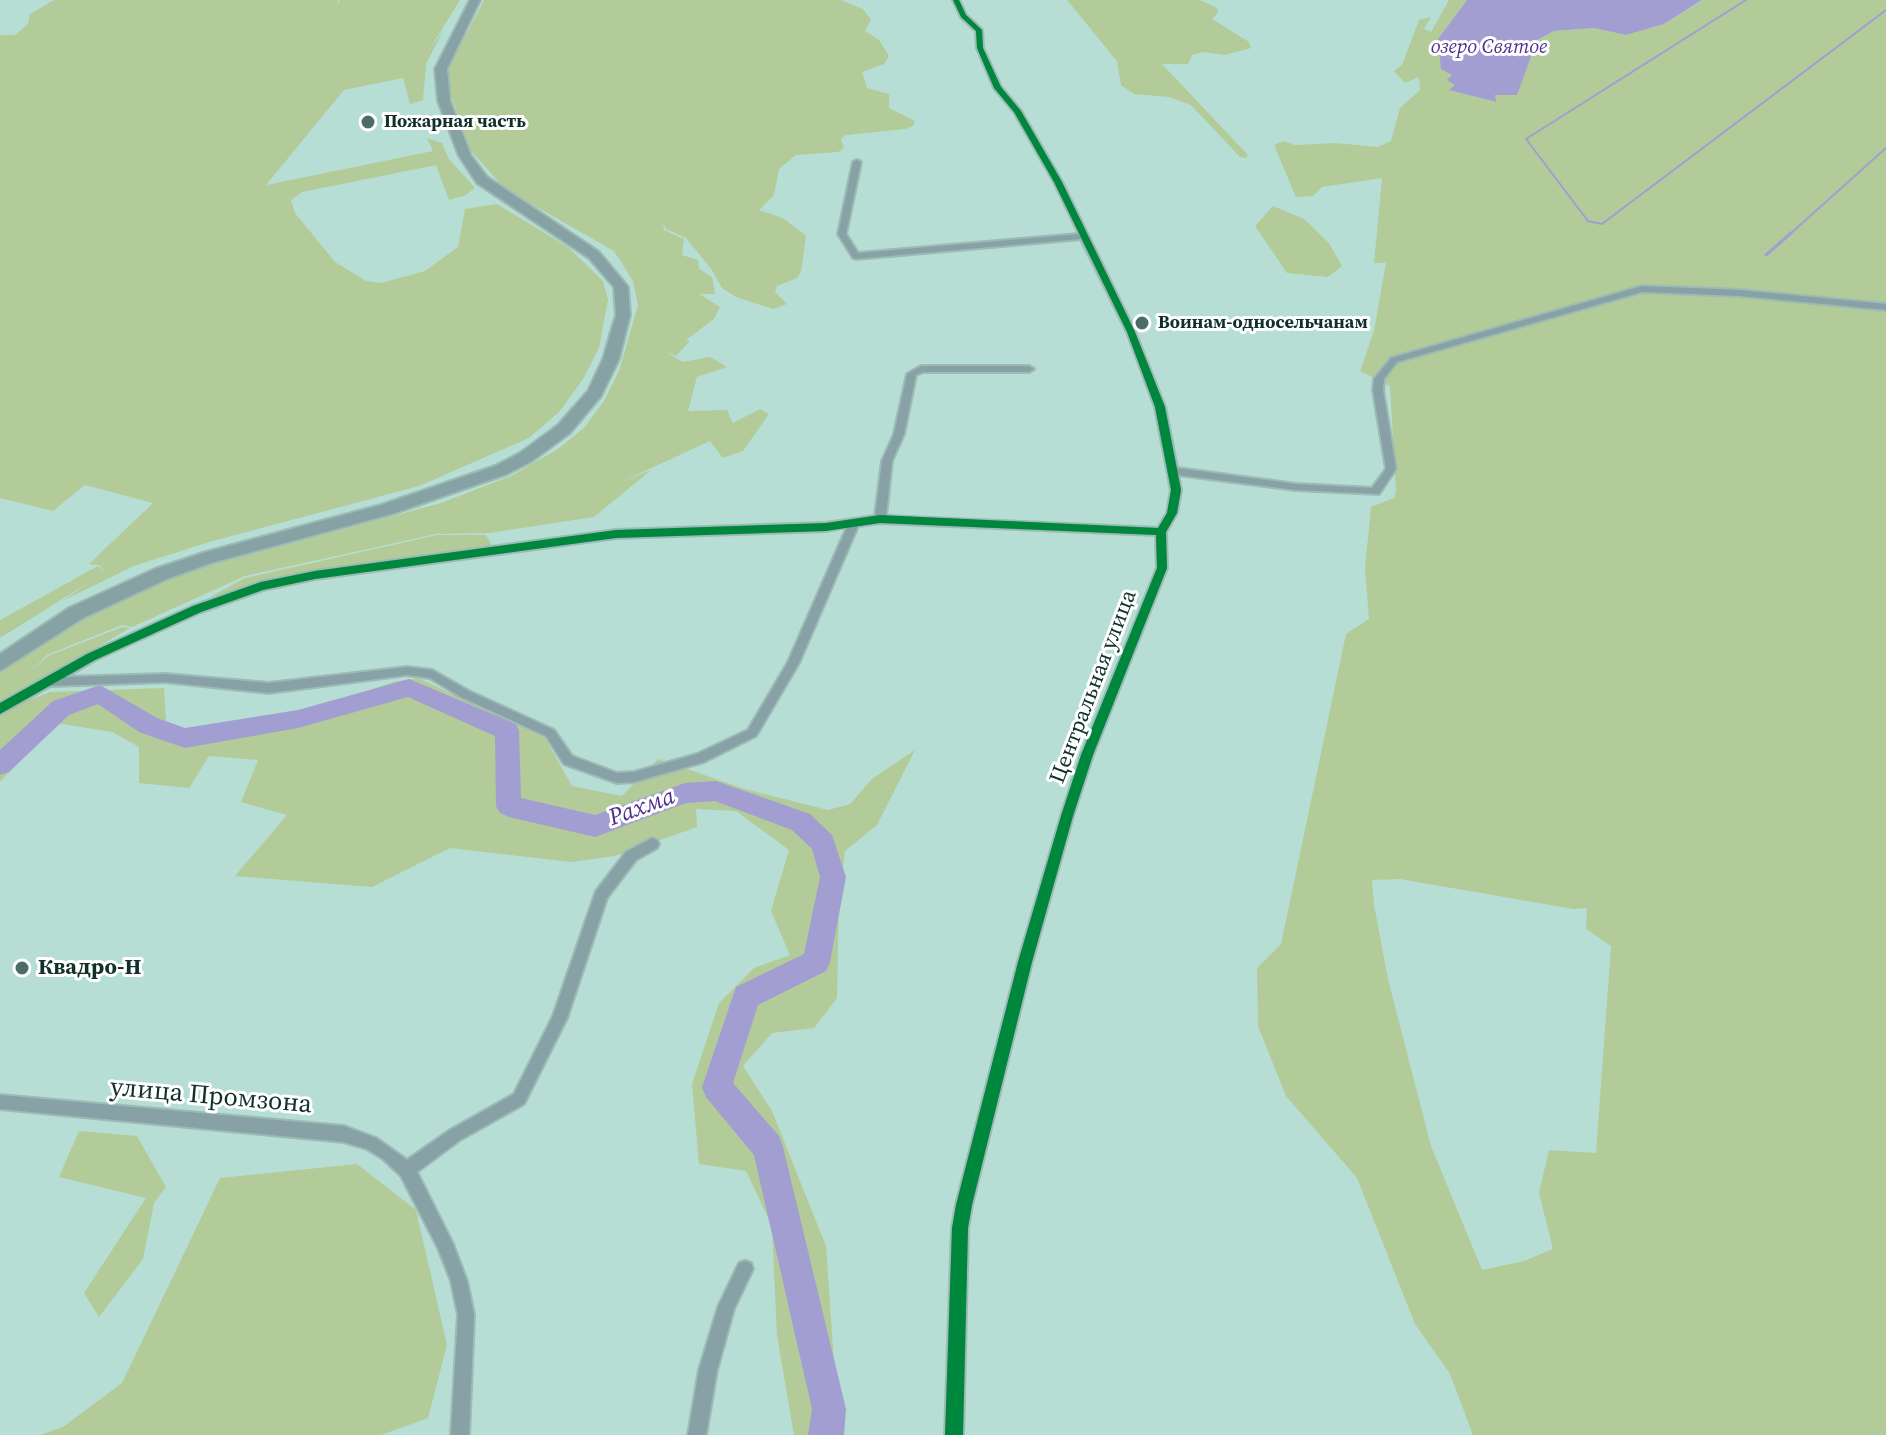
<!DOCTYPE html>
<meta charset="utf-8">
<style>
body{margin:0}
canvas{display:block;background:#b6ded4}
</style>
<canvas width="1886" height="1435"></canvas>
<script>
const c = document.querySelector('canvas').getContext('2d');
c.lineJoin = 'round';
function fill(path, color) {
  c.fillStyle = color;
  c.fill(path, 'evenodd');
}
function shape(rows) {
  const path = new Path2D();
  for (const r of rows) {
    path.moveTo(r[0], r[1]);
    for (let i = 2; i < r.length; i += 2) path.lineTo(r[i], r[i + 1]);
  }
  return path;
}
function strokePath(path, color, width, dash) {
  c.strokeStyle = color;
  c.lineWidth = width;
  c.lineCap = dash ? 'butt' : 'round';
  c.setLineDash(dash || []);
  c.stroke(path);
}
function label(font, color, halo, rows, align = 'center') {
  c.font = font + ' "Source Serif 4",serif';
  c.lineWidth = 6;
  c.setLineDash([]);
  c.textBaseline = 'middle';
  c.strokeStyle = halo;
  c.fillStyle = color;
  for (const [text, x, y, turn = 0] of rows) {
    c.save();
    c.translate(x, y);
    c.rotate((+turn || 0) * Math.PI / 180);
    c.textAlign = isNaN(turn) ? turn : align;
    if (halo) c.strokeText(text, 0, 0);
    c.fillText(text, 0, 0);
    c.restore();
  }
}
fill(shape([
 [54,0,338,0,337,5,340,0,460,0,426,55,444,29,426,64,423,100,410,104,403,78,344,90,266,185,433,151,427,138,442,143,449,159,475,188,466,195,449,200,436,165,302,192,291,200,295,213,335,262,366,281,381,283,425,271,458,247,465,209,497,204,568,247,603,281,608,300,599,348,583,379,560,411,529,438,419,486,209,542,134,566,62,601,93,580,0,638,0,620,98,566,106,573,99,565,89,564,153,503,85,485,53,511,0,498,0,35,15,35,28,24,30,14],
 [484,0,841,0,863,9,871,20,865,31,879,40,889,56,884,64,862,72,867,88,889,94,889,108,915,121,913,126,905,129,846,135,841,139,844,148,838,152,796,155,779,169,774,195,759,210,783,218,806,236,801,272,797,278,777,286,775,292,787,304,773,309,736,297,722,288,712,270,686,238,666,229,663,221,664,230,684,239,682,255,698,260,699,269,712,277,715,294,699,294,720,307,714,319,686,340,690,341,676,356,666,352,683,362,710,357,727,367,697,377,688,411,727,410,733,423,760,409,769,414,743,451,723,458,710,441,619,483,651,470,594,517,489,533,436,534,245,576,132,627,122,625,47,655,30,672,48,656,122,627,130,628,0,704,0,670,31,645,131,592,193,570,441,503,511,476,558,449,584,428,604,401,619,371,638,305,633,281,614,251,505,189,471,151,449,90,448,69],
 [1067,0,1200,0,1217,8,1218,13,1212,19,1249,42,1251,48,1225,55,1202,52,1192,55,1188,64,1162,64,1248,155,1246,158,1240,157,1191,105,1169,97,1134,94,1121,85,1117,61],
 [1449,0,1467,0,1438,39,1455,85,1449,90,1495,102,1494,95,1517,94,1537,40,1554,31,1594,28,1626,35,1664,24,1703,0,1886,0,1886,1435,1473,1435,1450,1374,1415,1324,1357,1178,1286,1096,1258,1026,1257,968,1281,944,1346,634,1369,619,1365,569,1371,507,1394,498,1396,491,1390,386,1360,371,1374,331,1386,263,1374,263,1382,178,1322,187,1313,196,1296,197,1274,145,1283,141,1295,145,1335,143,1378,147,1391,141,1400,108,1420,90,1419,77,1405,83,1394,71,1402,65,1419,20,1431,17,1424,29,1431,32],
 [1400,879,1573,909,1587,908,1586,929,1611,946,1596,1153,1549,1150,1539,1193,1553,1249,1524,1261,1482,1270,1431,1146,1388,979,1374,905,1372,880],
 [1273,206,1304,219,1329,243,1342,266,1328,277,1287,273,1255,226],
 [437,535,486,535,493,547,291,574,210,597,245,578],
 [418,678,545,738,572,786,622,796,658,759,745,789,828,810,850,804,872,779,915,750,877,825,845,851,839,897,837,998,814,1028,772,1033,743,1066,772,1111,826,1246,839,1435,794,1435,777,1336,772,1226,746,1171,699,1164,692,1084,719,1003,754,968,790,955,771,911,789,850,736,811,696,809,697,827,615,856,571,862,450,848,372,887,235,876,287,815,241,802,258,760,209,756,189,788,139,783,139,747,112,732,56,723,0,782,0,711,50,692,164,688,167,739,259,717,299,715,393,682],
 [79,1131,137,1136,166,1187,154,1203,143,1259,99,1317,84,1293,146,1198,59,1177],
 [357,1164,416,1210,447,1345,428,1418,381,1435,40,1435,63,1427,122,1383,220,1178]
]), '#b2cb99');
fill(shape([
 [1467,0,1702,0,1664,24,1626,35,1594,28,1554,31,1537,40,1517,95,1495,95,1496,102,1449,90,1455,85,1447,80,1452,75,1441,69,1438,39]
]), '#a29ed2');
strokePath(shape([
 [1746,0,1526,139,1588,221,1602,224,1886,10],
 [1789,235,1886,148]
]), '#a29ed2', 2);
strokePath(shape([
 [1766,255,1791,233]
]), '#a29ed2', 3);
fill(shape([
 [409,679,516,724,519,731,521,798,595,815,685,783,716,781,810,814,832,835,846,877,830,962,826,971,758,1005,733,1083,779,1136,783,1147,846,1409,844,1435,808,1435,812,1409,754,1155,706,1097,702,1087,736,987,804,954,820,877,812,849,792,830,715,801,686,803,595,837,509,817,500,813,496,806,495,736,408,697,298,728,185,748,139,732,98,704,69,715,9,772,0,775,0,750,53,701,100,685,157,718,185,728,298,710,409,679]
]), '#a29ed2');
const minor = shape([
 [953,0,959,0,966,15,982,30,983,48,1001,87,1021,111,1062,182,1135,332,1165,407,1177,468,1296,484,1372,488,1386,469,1373,390,1374,379,1391,358,1642,286,1740,290,1886,304,1886,310,1740,296,1642,292,1397,362,1384,379,1383,390,1396,469,1379,494,1296,490,1178,475,1181,490,1177,513,1166,532,1167,568,1093,755,1073,816,1032,962,972,1205,968,1228,963,1435,945,1435,952,1228,956,1205,1018,962,1061,816,1081,755,1157,568,1156,535,880,523,858,526,799,663,756,736,704,762,634,782,617,783,564,764,546,736,461,697,430,678,407,675,269,693,165,682,50,686,0,714,0,703,87,654,193,606,261,582,315,571,616,530,826,523,875,516,882,461,894,434,907,374,921,366,1029,366,1034,369,1029,372,923,372,916,375,904,434,892,461,886,516,1158,528,1167,513,1171,490,1155,407,1127,332,1081,239,856,259,853,258,838,234,853,162,857,160,861,162,846,234,858,253,1079,234,1054,182,1014,112,994,88,977,48,976,31,961,17,953,0],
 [847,527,788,662,748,730,697,754,634,772,617,773,572,756,554,730,469,691,432,670,407,667,269,683,165,674,66,677,95,660,201,612,263,590,315,579,616,538,826,531,847,527],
 [652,838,657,840,659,844,657,848,636,860,607,898,567,1018,524,1104,460,1140,417,1172,453,1244,467,1281,474,1315,469,1435,451,1435,458,1315,451,1281,438,1248,401,1176,383,1159,367,1149,344,1142,0,1109,0,1095,344,1126,376,1138,407,1160,450,1130,514,1094,553,1016,596,891,626,852,652,838],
 [745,1261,751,1263,753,1269,734,1309,717,1370,706,1435,688,1435,699,1370,718,1307,739,1263,745,1261]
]);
const primary = shape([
 [470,0,480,0,447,69,450,101,471,156,487,177,599,252,628,287,630,315,619,359,601,396,570,433,532,461,507,474,392,514,211,563,167,579,83,618,0,671,0,654,69,608,155,569,206,552,381,505,495,466,520,453,558,425,588,391,603,359,616,315,614,287,589,258,477,183,459,156,438,101,435,69,470,0]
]);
strokePath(minor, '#9cbbb4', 4);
strokePath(primary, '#9cbbb4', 4);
fill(minor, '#87a1a6');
fill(primary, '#87a2a4');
fill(shape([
 [953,0,959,0,966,15,982,30,983,48,1001,87,1021,111,1062,182,1135,332,1165,407,1181,490,1177,513,1166,532,1167,568,1093,755,1073,816,1032,962,972,1205,968,1228,963,1435,945,1435,952,1228,956,1205,1018,962,1061,816,1081,755,1157,568,1156,535,880,523,826,531,616,538,315,579,263,590,201,612,95,660,0,714,0,703,87,654,193,606,261,582,315,571,616,530,826,523,880,515,1158,528,1167,513,1171,490,1155,407,1127,332,1054,182,1014,112,994,88,977,48,976,31,961,17,953,0]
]), '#00873e');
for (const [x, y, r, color] of [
 [368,122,8,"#4b6d65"],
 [1142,323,8,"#4b6d65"],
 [22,968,8,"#4b6d65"]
]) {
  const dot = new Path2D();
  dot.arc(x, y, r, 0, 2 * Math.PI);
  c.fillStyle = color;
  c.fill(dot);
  strokePath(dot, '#fff', 3);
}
label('bold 18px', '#113029', '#fff', [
 ["Пожарная часть",384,122],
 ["Воинам-односельчанам",1158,323]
], 'left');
label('italic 20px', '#512f8b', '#fff', [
 ["озеро Святое",1489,48]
]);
label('22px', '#113029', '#fff', [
 ["Центральная улица",1094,687,-69]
]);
label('bold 22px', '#113029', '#fff', [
 ["Квадро-Н",38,968]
], 'left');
label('italic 24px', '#512f8b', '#fff', [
 ["Рахма",642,808,-20]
]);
label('26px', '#113029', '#fff', [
 ["улица Промзона",211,1097,5]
]);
</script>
